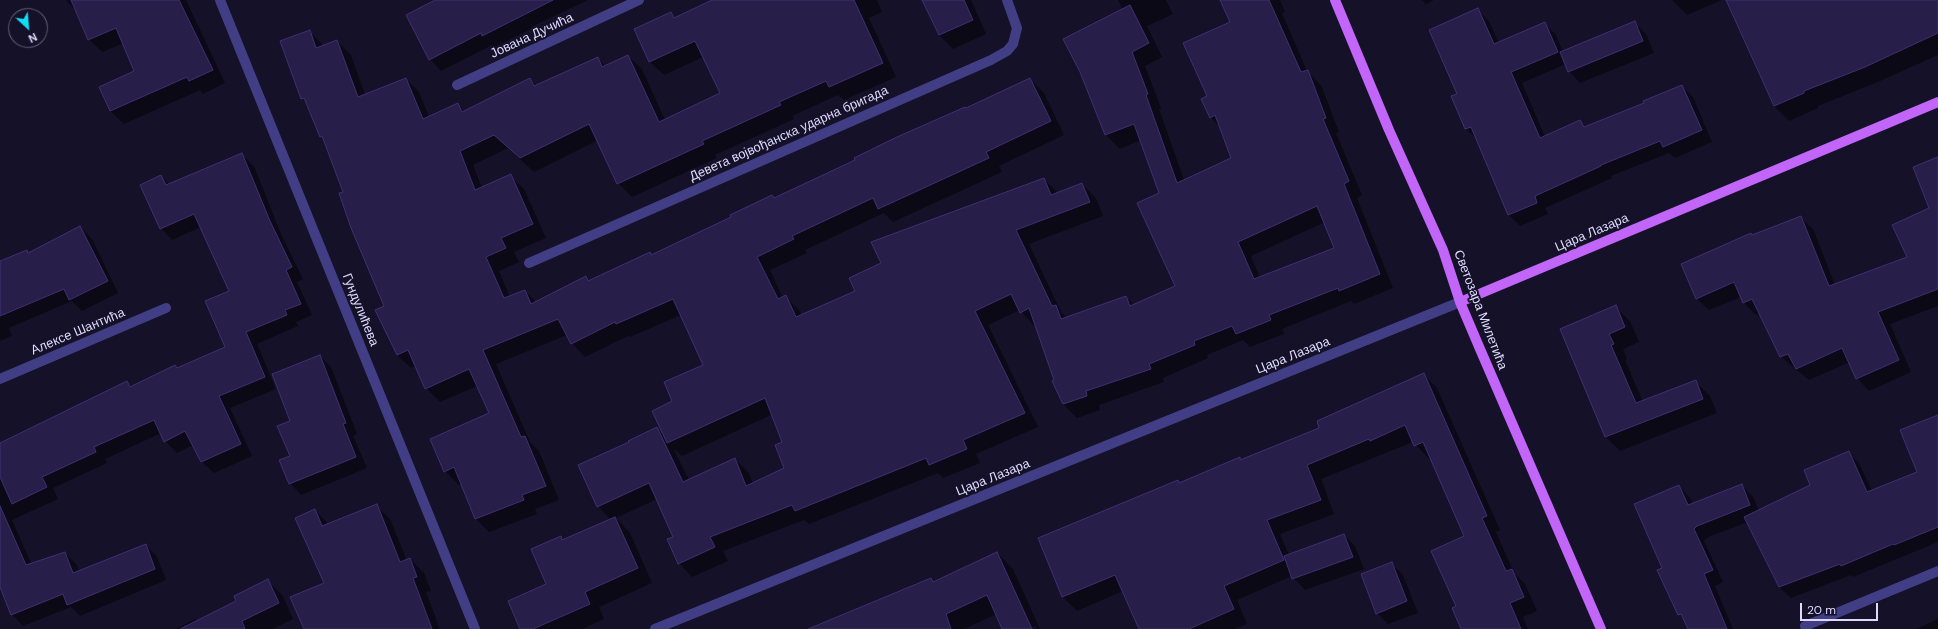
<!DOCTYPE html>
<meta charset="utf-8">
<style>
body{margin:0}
#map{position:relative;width:1938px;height:629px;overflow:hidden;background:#151128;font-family:"DM Sans",sans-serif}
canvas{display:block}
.north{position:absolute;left:8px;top:8px;width:40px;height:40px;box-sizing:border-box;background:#151128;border:1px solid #65617e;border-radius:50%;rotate:154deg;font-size:11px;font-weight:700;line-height:16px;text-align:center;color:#dedafe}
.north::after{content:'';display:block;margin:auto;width:14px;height:18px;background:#0ddff6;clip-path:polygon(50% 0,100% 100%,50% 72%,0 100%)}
.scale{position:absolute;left:1800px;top:603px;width:78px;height:18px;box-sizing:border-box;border:2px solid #dedafe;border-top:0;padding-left:5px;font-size:12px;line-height:14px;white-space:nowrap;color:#dedafe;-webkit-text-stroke:3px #151128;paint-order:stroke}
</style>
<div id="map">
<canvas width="1938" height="629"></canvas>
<div class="north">N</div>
<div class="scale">20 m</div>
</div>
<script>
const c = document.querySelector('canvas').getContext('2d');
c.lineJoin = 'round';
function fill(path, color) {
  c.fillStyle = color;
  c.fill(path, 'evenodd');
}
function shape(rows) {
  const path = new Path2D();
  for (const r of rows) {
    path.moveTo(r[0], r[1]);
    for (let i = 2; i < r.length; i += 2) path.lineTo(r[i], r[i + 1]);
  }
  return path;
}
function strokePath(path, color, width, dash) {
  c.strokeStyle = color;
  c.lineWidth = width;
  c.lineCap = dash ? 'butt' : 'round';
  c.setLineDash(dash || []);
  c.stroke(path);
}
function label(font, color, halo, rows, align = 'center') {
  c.font = font + ' "DM Sans",sans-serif';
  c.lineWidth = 4;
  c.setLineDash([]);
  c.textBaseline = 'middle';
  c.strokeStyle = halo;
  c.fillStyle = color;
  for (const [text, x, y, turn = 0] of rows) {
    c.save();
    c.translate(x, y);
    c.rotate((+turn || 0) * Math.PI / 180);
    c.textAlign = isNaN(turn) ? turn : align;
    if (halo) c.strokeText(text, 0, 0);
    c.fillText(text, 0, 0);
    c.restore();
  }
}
fill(shape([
 [66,0,186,0,225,83,203,94,200,90,124,124,110,111,136,72,124,43,102,52,89,39,77,12],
 [437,0,588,0,531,27,531,29,494,47,492,45,441,71,430,59],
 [714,0,877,0,882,12,869,18,896,77,844,100,838,95,792,116,794,119,715,155,717,158,632,197,618,183,598,140,534,172,508,148,473,165,482,188,510,176,524,189,546,238,514,252,519,262,499,271,510,297,525,291,537,303,586,278,589,281,650,253,652,256,733,218,772,196,775,198,1030,79,1044,93,1064,135,999,166,1002,172,893,222,884,213,805,250,807,253,770,270,783,298,786,297,799,310,802,316,856,291,882,264,1044,179,1058,193,1082,184,1096,198,1103,216,1029,244,1061,312,1067,318,1126,297,1134,305,1177,287,1160,193,1141,140,1120,149,1106,135,1080,72,1123,10,1118,0,1166,0,1173,14,1147,26,1162,57,1145,66,1161,108,1159,109,1184,180,1233,159,1221,128,1211,118,1202,100,1208,97,1231,23,1221,0,1280,0,1285,12,1282,13,1307,71,1321,85,1339,132,1336,133,1362,195,1357,198,1393,288,1354,304,1351,301,1282,329,1284,334,1250,347,1243,340,1207,355,1208,358,1163,378,1164,382,1099,405,1100,410,1077,418,1063,404,1036,325,1034,326,1020,310,988,325,1038,427,976,454,980,463,943,478,938,473,809,524,804,520,723,551,728,561,692,577,679,563,674,537,657,499,616,518,630,533,652,583,599,607,604,619,582,629,521,629,547,585,561,537,564,541,611,520,598,506,631,443,657,428,665,437,674,402,704,365,681,315,630,337,628,336,585,357,572,343,567,335,496,364,530,442,539,451,559,500,535,509,537,514,489,532,475,518,462,484,459,485,445,471,490,414,477,386,440,402,426,388,416,366,411,368,397,355,386,306,344,192,325,140,321,136,307,103,302,98,310,32,324,46,337,41,351,55,365,95,406,79,419,92,429,117,458,104,464,111,530,79,537,86,598,59,605,66,628,56,642,69,665,120,721,93,703,57,664,75,650,62,636,29,671,14,676,18],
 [1325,222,1335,248,1260,278,1251,256],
 [773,414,784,442,785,469,753,484,749,473,735,459,689,480,673,448,682,456],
 [924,0,971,0,986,34,953,49,939,35],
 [1422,0,1434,0,1426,4],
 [1672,0,1722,0,1687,15],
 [1727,0,1938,0,1938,55,1880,81,1818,106,1818,108,1789,121,1774,106],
 [1478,10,1489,21,1499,43,1545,24,1556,35,1563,52,1634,22,1646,34,1654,53,1580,83,1569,71,1566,64,1522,83,1545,137,1580,121,1586,127,1645,103,1682,86,1693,97,1712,142,1675,158,1669,153,1611,176,1612,178,1545,208,1548,214,1520,226,1509,215,1478,140,1466,129,1452,97,1459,94],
 [242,155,254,166,281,234,303,279,297,282,312,315,296,322,298,326,257,344,276,389,230,408,252,456,214,473,202,462,193,445,177,453,165,441,161,433,105,459,107,463,53,488,58,499,12,520,32,565,65,553,77,565,79,572,146,545,157,557,166,580,80,616,71,607,23,626,12,614,0,585,0,444,127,382,132,387,226,348,230,291,201,227,172,240,161,228,161,176,169,184],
 [1938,158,1938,306,1890,324,1911,372,1869,391,1857,378,1850,362,1809,380,1781,357,1760,313,1756,315,1744,303,1741,297,1709,310,1696,298,1752,236,1800,217,1813,229,1835,285,1908,257,1931,209],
 [80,227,92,239,118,293,82,311,72,301,9,328,12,336,0,341,0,263,28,253],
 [1615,307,1630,321,1639,342,1623,349,1627,359,1625,360,1643,402,1695,381,1710,396,1717,413,1620,451,1606,437,1561,330],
 [320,356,331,367,357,434,353,436,367,468,301,495,290,483,291,456],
 [1423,374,1437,388,1500,530,1496,532,1514,573,1525,584,1537,611,1523,617,1528,629,1471,629,1466,537,1431,458,1429,459,1413,442,1321,479,1334,514,1280,534,1289,555,1344,535,1355,546,1364,569,1305,590,1292,576,1237,600,1247,624,1235,629,1140,629,1123,591,1077,611,1063,597,1177,481,1180,484,1239,459,1241,460,1321,429],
 [1938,416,1938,542,1853,577,1851,575,1791,598,1779,587,1748,522,1708,537,1704,541,1723,582,1715,586,1733,629,1688,629,1685,620,1679,614,1663,569,1679,486,1690,498,1693,504,1742,485,1753,497,1759,511,1811,485,1848,452,1859,463,1872,491,1918,473],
 [376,505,390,519,407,561,410,559,424,573,431,591,426,592,440,629,305,629,325,583,315,510,328,524],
 [997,553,1013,569,1040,629,1034,629,1037,628,1036,626,1030,629,1004,629,997,614,964,629,808,629,931,579,934,582],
 [1391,563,1403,575,1418,613,1388,624,1377,613],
 [268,581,283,596,293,619,272,629,176,629,195,619,198,621,238,602],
 [1938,619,1938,629,1916,629]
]), '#0007');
const building = shape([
 [71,0,179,0,213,70,189,81,187,77,110,111,99,87,134,71,116,28,88,40,71,0],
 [435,0,553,0,482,36,481,33,429,60,406,15,435,0],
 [712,0,854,0,883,63,829,87,826,81,779,102,781,105,702,141,704,144,617,184,589,124,520,158,494,135,460,151,475,190,511,174,533,224,501,238,506,248,486,257,504,298,525,290,531,304,586,276,588,281,650,252,651,255,731,217,730,215,772,195,774,198,855,160,854,158,897,137,965,107,966,108,1030,78,1051,121,986,152,989,158,878,209,873,198,792,236,794,239,757,257,778,299,786,295,796,317,855,291,849,278,881,263,871,242,1044,178,1051,195,1082,183,1090,202,1016,230,1052,306,1056,305,1061,319,1126,296,1130,306,1175,286,1137,203,1159,193,1134,124,1105,135,1080,72,1063,39,1130,5,1149,43,1132,52,1148,94,1146,95,1177,183,1231,158,1215,115,1210,118,1201,99,1207,96,1183,43,1230,22,1220,0,1269,0,1301,72,1308,70,1326,118,1323,119,1349,181,1344,184,1380,274,1339,291,1338,288,1269,315,1271,320,1236,334,1232,326,1194,341,1195,345,1149,364,1151,369,1086,391,1087,396,1063,404,1052,381,1054,380,1029,308,1020,313,1011,294,975,311,1025,413,963,440,967,449,929,465,926,458,795,511,792,505,710,537,715,547,678,564,667,539,673,537,649,483,597,507,578,465,629,442,628,441,657,427,683,482,735,458,746,486,784,468,775,445,782,442,765,398,667,443,652,411,672,401,664,382,703,365,673,299,616,324,615,322,571,344,558,319,483,350,521,437,525,436,546,486,522,495,524,500,475,519,454,467,444,472,430,439,489,413,469,369,425,389,408,350,397,355,375,310,384,306,351,228,339,193,343,192,322,136,320,137,304,98,301,99,280,41,310,30,316,48,337,40,358,97,406,78,423,119,458,103,462,112,530,78,534,86,598,57,602,67,628,55,659,122,720,93,695,41,649,62,634,29,671,12,674,18,712,0],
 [1317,206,1334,248,1254,279,1238,242,1317,206],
 [922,0,964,0,973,20,939,35,922,0],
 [1726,0,1938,0,1938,33,1865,67,1804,91,1804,93,1774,106,1726,0],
 [1478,8,1494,44,1545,22,1558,52,1511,72,1540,138,1580,120,1584,127,1644,103,1643,101,1682,85,1702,130,1663,147,1660,141,1601,165,1601,166,1535,196,1537,203,1508,215,1471,127,1465,129,1451,96,1457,94,1429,30,1478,8],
 [1635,21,1643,41,1568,72,1560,52,1635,21],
 [242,153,270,221,292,267,286,270,301,304,285,310,287,315,246,332,265,377,219,396,241,444,201,462,185,431,164,442,154,420,94,447,96,452,42,477,47,487,12,504,0,477,0,443,127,381,130,387,175,365,177,368,225,347,205,301,229,291,194,214,160,229,140,185,161,175,166,185,242,153],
 [1938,157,1938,289,1878,312,1899,360,1856,379,1842,348,1796,369,1788,354,1780,357,1752,299,1743,303,1734,282,1696,299,1681,264,1751,233,1752,235,1801,216,1829,286,1907,257,1892,225,1929,208,1913,167,1938,157],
 [80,226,108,281,69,300,64,289,0,316,0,261,27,250,28,253,80,226],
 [1616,305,1625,327,1609,334,1614,344,1611,345,1636,403,1696,380,1703,399,1605,437,1560,329,1616,305],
 [320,355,346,423,343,424,356,457,289,484,279,460,290,456,277,426,290,421,272,374,320,355],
 [1424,373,1487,516,1482,518,1506,571,1512,569,1524,597,1510,603,1521,629,1461,629,1452,608,1456,606,1431,551,1464,536,1423,442,1414,446,1405,425,1370,441,1369,439,1307,465,1321,500,1267,520,1284,560,1224,586,1234,609,1189,629,1139,629,1115,575,1062,597,1038,538,1178,480,1179,483,1240,457,1240,460,1319,428,1317,421,1424,373],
 [1938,415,1938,527,1894,545,1893,544,1841,566,1840,564,1779,587,1744,517,1810,485,1804,470,1849,451,1867,492,1917,472,1900,430,1938,415],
 [1742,484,1750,505,1697,526,1694,529,1713,570,1704,574,1727,629,1688,629,1681,614,1678,615,1657,570,1662,568,1634,504,1679,485,1688,505,1742,484],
 [377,504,400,562,410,558,417,577,413,578,432,629,304,629,290,597,324,583,295,518,315,509,322,526,377,504],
 [0,506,26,565,65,552,73,573,146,544,155,569,67,605,63,594,11,615,0,587,0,506],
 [615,517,638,568,585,592,590,604,533,629,520,629,508,601,546,584,531,549,561,536,562,540,615,517],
 [1344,534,1353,557,1292,579,1284,556,1344,534],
 [997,552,1032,629,1002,629,987,595,946,614,951,629,808,629,931,578,933,582,997,552],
 [1392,562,1407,601,1376,614,1361,574,1392,562],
 [268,579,279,603,242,621,245,629,180,629,236,601,234,596,268,579]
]);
fill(building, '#271e49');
strokePath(building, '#3e3174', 1);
strokePath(shape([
 [220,0,475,629],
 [457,85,639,0],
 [529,263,991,60,1007,51,1013,44,1017,28,1007,0],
 [0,379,166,308],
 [1805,626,1938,571],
 [655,629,1460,302]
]), '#413e86', 10);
strokePath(shape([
 [1335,0,1389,130,1443,250,1460,302,1480,349,1601,629],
 [1460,302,1938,102]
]), '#c265f9', 10);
label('13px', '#dedafe', '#151128', [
 ["Јована Дучића",532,36,-25],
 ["Девета војвођанска ударна бригада",789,134,-24],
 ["Цара Лазара",1592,233,-23],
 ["Гундулићева",360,310,68],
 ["Светозара Милетића",1480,310,69],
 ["Алексе Шантића",78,332,-23],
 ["Цара Лазара",1293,356,-22],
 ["Цара Лазара",993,478,-22]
]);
</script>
